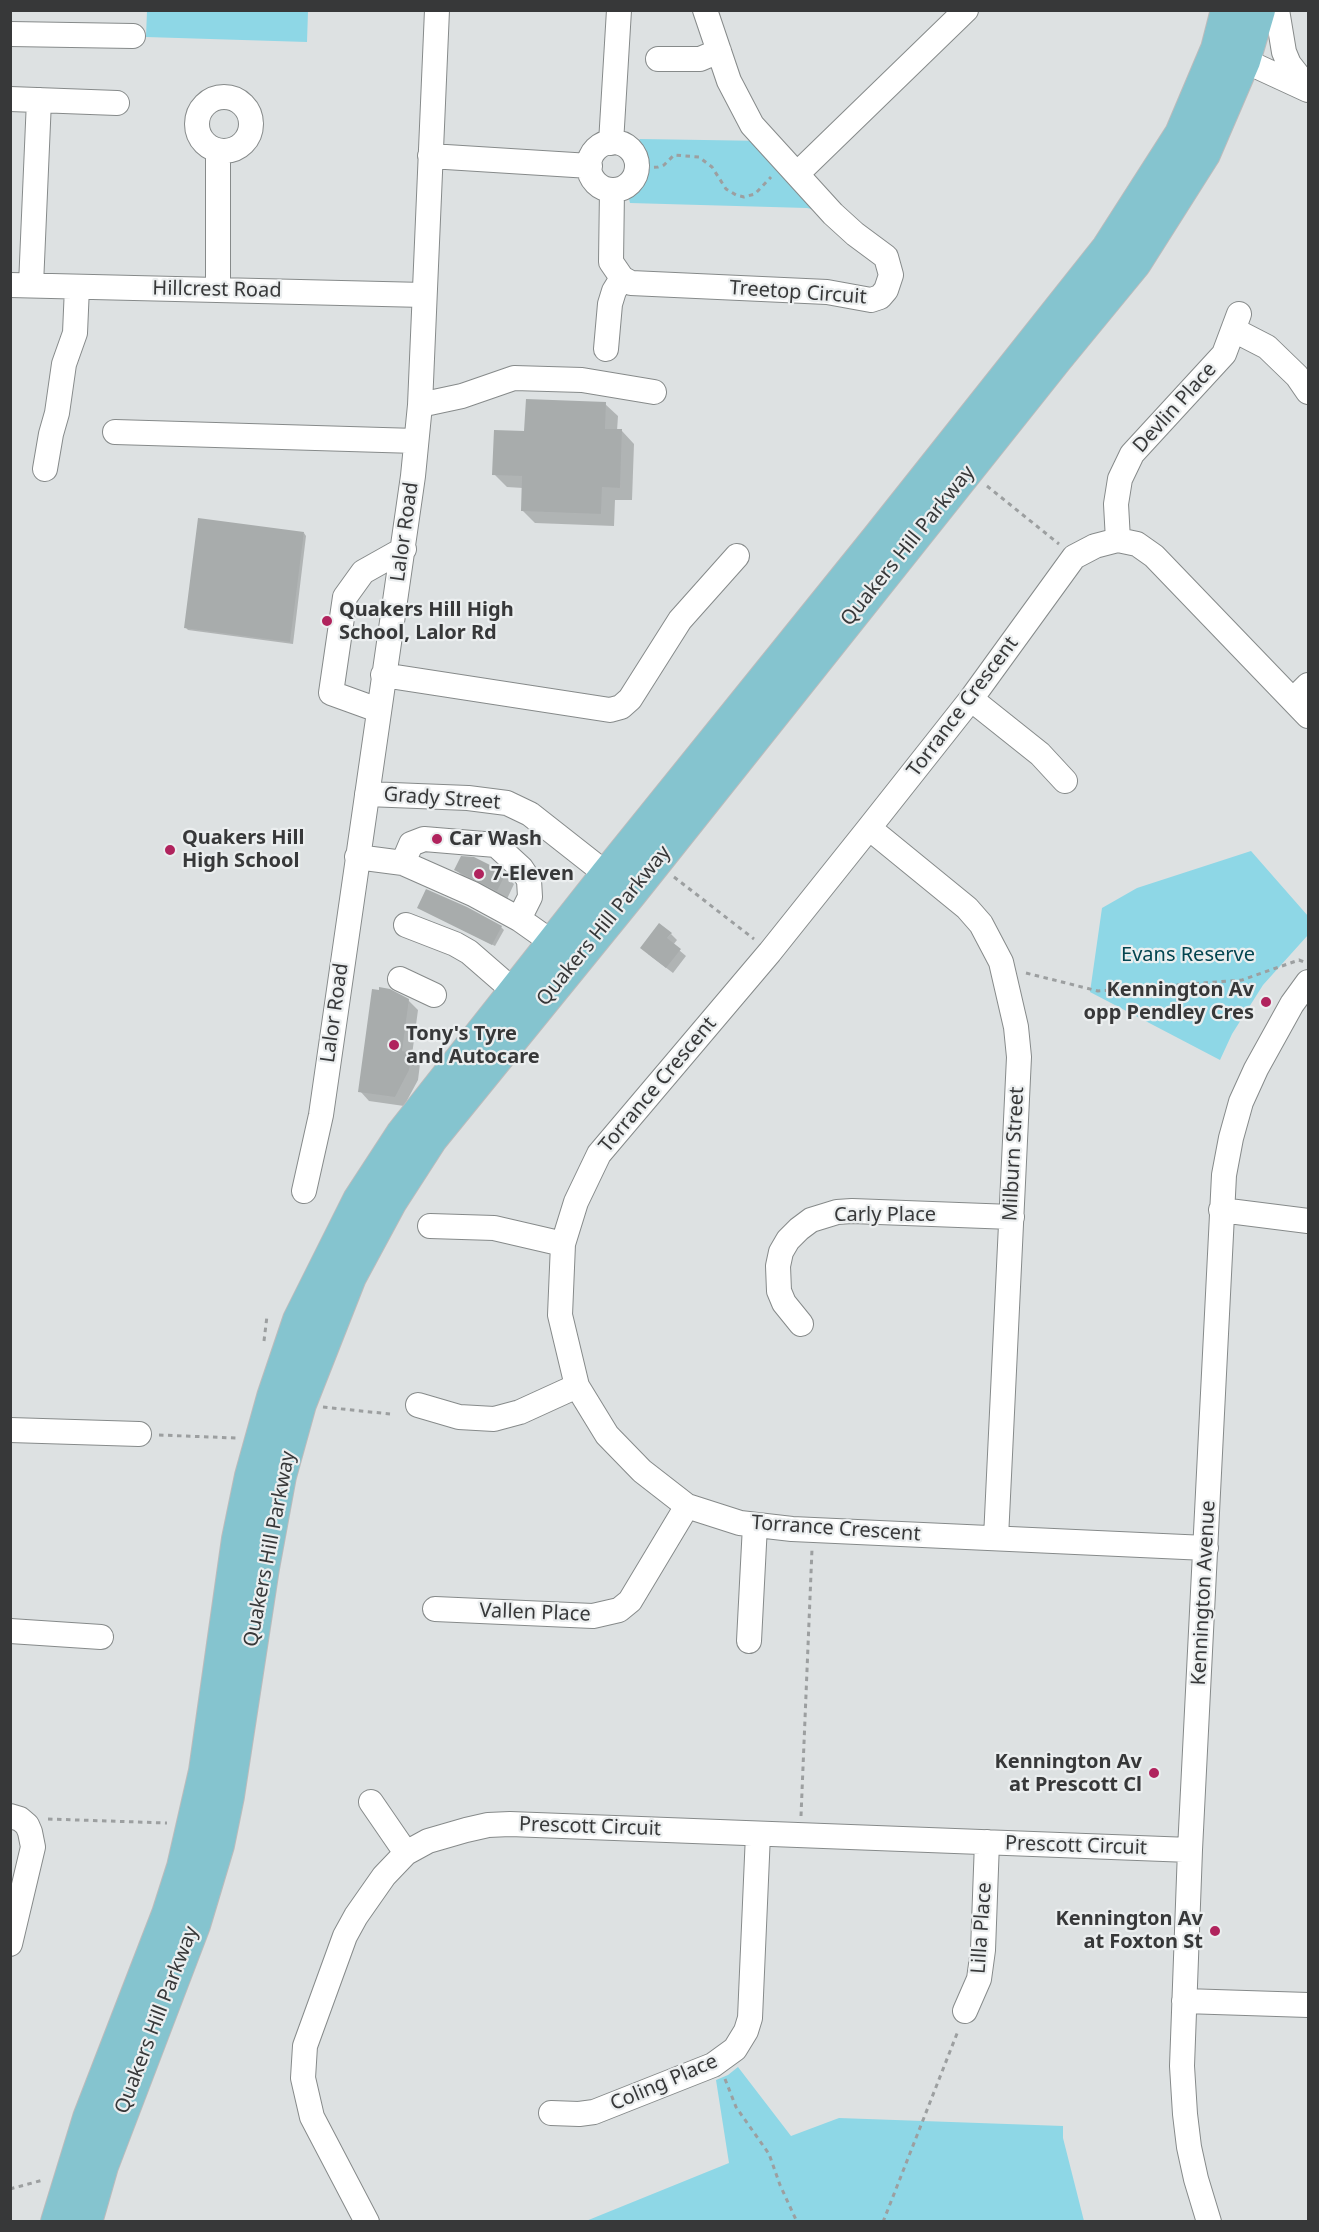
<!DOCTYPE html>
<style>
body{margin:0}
#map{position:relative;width:1319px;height:2232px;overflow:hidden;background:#dde1e2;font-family:"Noto Sans",sans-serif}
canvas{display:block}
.frame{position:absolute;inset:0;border:12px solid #373839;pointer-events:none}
</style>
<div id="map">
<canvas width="1319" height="2232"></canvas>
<div class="frame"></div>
</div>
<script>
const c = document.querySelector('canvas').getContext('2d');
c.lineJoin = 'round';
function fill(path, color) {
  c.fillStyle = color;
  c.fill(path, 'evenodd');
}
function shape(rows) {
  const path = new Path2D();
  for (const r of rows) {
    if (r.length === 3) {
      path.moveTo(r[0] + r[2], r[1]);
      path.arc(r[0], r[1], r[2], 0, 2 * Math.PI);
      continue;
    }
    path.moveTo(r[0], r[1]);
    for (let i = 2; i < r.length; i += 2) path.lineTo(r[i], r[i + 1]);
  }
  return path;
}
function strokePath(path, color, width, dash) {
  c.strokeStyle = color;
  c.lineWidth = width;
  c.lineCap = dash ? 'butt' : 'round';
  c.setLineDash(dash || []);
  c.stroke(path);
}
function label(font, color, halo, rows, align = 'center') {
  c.font = font + ' "Noto Sans",sans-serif';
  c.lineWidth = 4.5;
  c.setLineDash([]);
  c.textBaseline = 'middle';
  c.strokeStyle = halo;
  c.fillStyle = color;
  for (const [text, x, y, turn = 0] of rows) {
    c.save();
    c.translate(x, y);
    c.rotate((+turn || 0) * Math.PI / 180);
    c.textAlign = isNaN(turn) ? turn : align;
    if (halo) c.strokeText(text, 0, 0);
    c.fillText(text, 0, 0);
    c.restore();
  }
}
fill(shape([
 [147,11,308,11,307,42,146,37],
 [640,139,768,141,833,214,807,208,630,203,626,186,632,180,637,166,632,151],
 [1251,851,1308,916,1308,935,1263,985,1232,1034,1220,1060,1090,992,1102,908,1137,888],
 [738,2067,791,2136,839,2118,1063,2126,1063,2138,1084,2221,586,2221,729,2163,716,2080,728,2075]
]), '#8ed7e6');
fill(shape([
 [605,404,618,416,617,431,622,431,634,444,632,500,615,500,614,526,535,523,522,510,523,488,507,487,494,474,526,433],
 [304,533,306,536,293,644,188,630,186,628],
 [456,870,505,875,514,884,507,899,466,879],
 [419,908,501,927,504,930,495,946],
 [671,934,677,940,673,945,686,956,673,973,648,954],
 [408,1000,418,1010,412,1055,420,1064,418,1080,404,1106,369,1101,360,1091]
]), '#0003');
fill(shape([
 [526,399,606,402,605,429,622,429,620,488,602,487,601,514,521,511,522,476,492,475,494,430,524,431],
 [198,518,304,532,290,642,184,628],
 [461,856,474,857,506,873,497,891,454,870],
 [426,889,467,907,502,926,492,945,417,908],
 [659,923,672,933,667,938,681,949,666,968,640,948],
 [379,987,390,989,409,999,402,1051,412,1053,409,1070,395,1097,358,1092,372,989,379,990]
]), '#a8acac');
const minor = shape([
 [1277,10,1284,52,1289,64,1307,87],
 [10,34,133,36],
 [1230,54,1308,90],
 [658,59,700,59,719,51],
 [224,124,27],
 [10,99,117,103],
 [613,166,24],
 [611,143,619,10],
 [430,156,590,166],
 [797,174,966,10],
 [612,190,611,262,622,278,631,283,827,292,871,300,880,297,886,290,891,275,886,257,855,234,833,214,752,125,729,81,705,10],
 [10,285,424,295],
 [31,285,39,100],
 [218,289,218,151],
 [1234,330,1267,347,1297,376,1308,392],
 [606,349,610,304,614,291,622,278],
 [420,405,462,396,514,378,582,380,654,392],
 [115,432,416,441],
 [45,469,51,434,57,413,64,364,75,333,77,287],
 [1118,540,1116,504,1120,479,1132,454,1224,354,1239,314],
 [383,675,610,710,621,707,630,699,680,620,737,556],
 [971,699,1040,754,1065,781],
 [1293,700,1308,685],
 [378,710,331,693,345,597,363,572,404,549],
 [367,794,468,798,507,803,530,814,619,884],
 [869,828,967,908,981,924,1001,962,1016,1027,1019,1057,996,1538],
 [357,857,403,863,473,894,519,919,553,943],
 [403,863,411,844,424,839,496,845,521,868,529,880,530,897,519,919],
 [406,925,455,944,469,952,515,992],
 [400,979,434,995],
 [304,1191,321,1115,413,476,420,405,437,10],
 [1221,1210,1308,1221],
 [430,1226,494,1228,563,1244],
 [801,1324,784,1303,779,1291,778,1266,781,1252,788,1240,799,1229,811,1220,837,1212,852,1211,1012,1217],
 [418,1405,459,1417,494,1419,520,1412,577,1386],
 [10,1430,139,1434],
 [1206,1548,792,1529,740,1523,687,1506,642,1471,607,1435,577,1386,560,1315,563,1244,576,1202,599,1154,770,952,869,828,971,699,1074,557,1095,546,1118,540,1137,544,1154,556,1308,716],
 [435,1609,593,1616,619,1610,630,1601,687,1506],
 [10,1631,101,1637],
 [749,1641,755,1525],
 [371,1802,406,1853],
 [10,1816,20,1819,27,1825,30,1832,33,1847,10,1944],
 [1184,2001,1308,2005],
 [965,2011,979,1979,983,1950,987,1842],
 [551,2113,579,2114,594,2112,713,2065,735,2049,746,2031,750,2018,758,1834],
 [367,2222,312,2117,303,2078,305,2046,345,1936,356,1916,384,1876,406,1853,428,1841,466,1830,488,1825,510,1824,1190,1850],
 [1209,2222,1196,2179,1189,2147,1185,2114,1182,2066,1190,1850,1224,1175,1231,1138,1241,1102,1256,1069,1292,1004,1308,982]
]);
const major = shape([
 [57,2222,89,2118,168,1914,183,1867,205,1771,238,1539,251,1476,273,1397,299,1320,359,1200,402,1134,607,874,878,538,1108,248,1181,134,1217,49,1227,10],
 [86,2222,102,2166,194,1925,218,1845,228,1796,263,1568,280,1476,300,1404,350,1277,391,1201,431,1139,631,893,1057,358,1135,263,1204,154,1244,61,1259,10]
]);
strokePath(minor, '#868a8a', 26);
strokePath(major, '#bbbbbc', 34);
strokePath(shape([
 [636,168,658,167,664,165,674,155,699,157,712,167,726,189,736,195,744,197,755,194,771,177],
 [987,486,1059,544],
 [674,877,754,939],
 [1026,973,1098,991,1242,980,1299,960,1304,962],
 [264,1341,267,1316],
 [323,1407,390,1414],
 [159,1435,236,1438],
 [801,1816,812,1549],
 [48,1819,167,1823],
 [725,2079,736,2107,769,2154,780,2185,797,2222],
 [10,2189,43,2180],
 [883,2222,958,2031]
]), '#9c9fa0', 3, [4.5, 4.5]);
strokePath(minor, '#fff', 24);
strokePath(major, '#85c4cf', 32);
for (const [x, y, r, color] of [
 [327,621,6,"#b0235d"],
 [437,839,6,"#b0235d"],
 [170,850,6,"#b0235d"],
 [479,874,6,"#b0235d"],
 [1266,1002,6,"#b0235d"],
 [394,1045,6,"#b0235d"],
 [1154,1773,6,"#b0235d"],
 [1215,1931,6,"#b0235d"]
]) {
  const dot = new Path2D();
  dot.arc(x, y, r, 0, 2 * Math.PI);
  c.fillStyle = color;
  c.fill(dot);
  strokePath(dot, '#ebeeef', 2);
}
label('20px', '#373839', '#ebeeef', [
 ["Hillcrest Road",217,290,1],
 ["Treetop Circuit",798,293,4],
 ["Devlin Place",1175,408,-48],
 ["Lalor Road",405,532,-82],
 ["Quakers Hill Parkway",908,546,-51],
 ["Torrance Crescent",963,707,-53],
 ["Grady Street",442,799,4],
 ["Quakers Hill Parkway",604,926,-51],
 ["Lalor Road",335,1013,-82],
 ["Torrance Crescent",658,1085,-50],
 ["Milburn Street",1014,1154,-87],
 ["Carly Place",885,1215],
 ["Torrance Crescent",836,1529,4],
 ["Quakers Hill Parkway",270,1549,-79],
 ["Kennington Avenue",1204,1593,-87],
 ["Vallen Place",535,1613,2],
 ["Prescott Circuit",590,1827,2],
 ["Prescott Circuit",1076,1846,2],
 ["Lilla Place",982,1928,-86],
 ["Quakers Hill Parkway",157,2020,-69],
 ["Coling Place",664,2083,-23]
]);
label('bold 20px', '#373839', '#ebeeef', [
 ["Quakers Hill High",339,610],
 ["School, Lalor Rd",339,633],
 ["Quakers Hill",182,838],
 ["High School",182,861],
 ["Car Wash",449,839],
 ["7-Eleven",491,874],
 ["Kennington Av",1254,990,"right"],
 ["opp Pendley Cres",1254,1013,"right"],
 ["Tony's Tyre",406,1034],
 ["and Autocare",406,1057],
 ["Kennington Av",1142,1762,"right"],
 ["at Prescott Cl",1142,1785,"right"],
 ["Kennington Av",1203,1919,"right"],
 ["at Foxton St",1203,1942,"right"]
], 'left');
label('20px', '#034550', '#ebeeef', [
 ["Evans Reserve",1188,955]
]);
</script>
